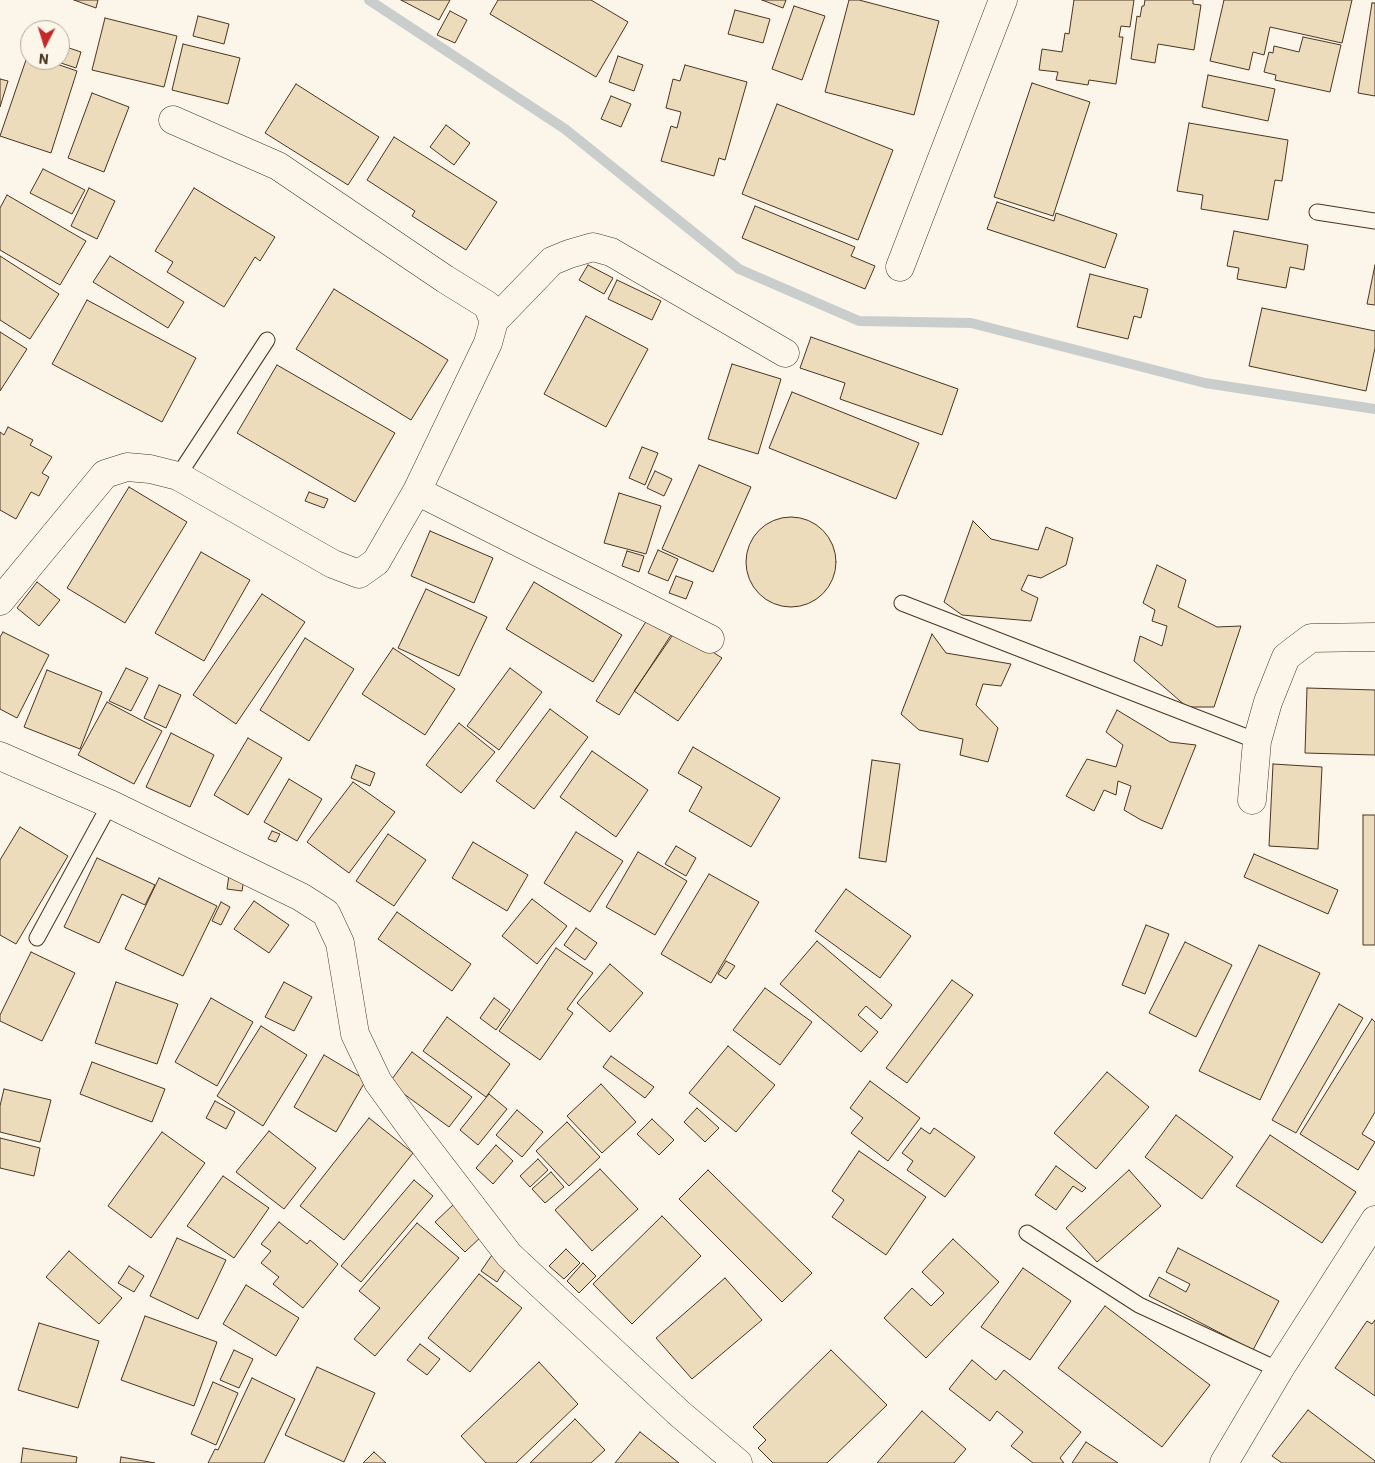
<!DOCTYPE html>
<style>
body{margin:0}
#map{position:relative;width:1375px;height:1463px;overflow:hidden;background:#fbf6e9;font-family:"IBM Plex Sans",sans-serif}
canvas{display:block}
.north{position:absolute;left:20px;top:20px;width:50px;height:50px;box-sizing:border-box;background:#fbf6e9;border:1px solid #b4a999;border-radius:50%;rotate:185deg;font-size:14px;font-weight:700;line-height:20px;text-align:center;color:#4a3520}
.north::after{content:'';display:block;margin:auto;width:18px;height:22px;background:#c62828;clip-path:polygon(50% 0,100% 100%,50% 72%,0 100%)}
</style>
<div id="map">
<canvas width="1375" height="1463"></canvas>
<div class="north">N</div>
</div>
<script>
const c = document.querySelector('canvas').getContext('2d');
c.lineJoin = 'round';
function shape(rows) {
  const path = new Path2D();
  for (const r of rows) {
    if (r.length === 3) {
      path.moveTo(r[0] + r[2], r[1]);
      path.arc(r[0], r[1], r[2], 0, 2 * Math.PI);
      continue;
    }
    path.moveTo(r[0], r[1]);
    for (let i = 2; i < r.length; i += 2) path.lineTo(r[i], r[i + 1]);
  }
  return path;
}
function strokePath(path, color, width, dash) {
  c.strokeStyle = color;
  c.lineWidth = width;
  c.lineCap = dash ? 'butt' : 'round';
  c.setLineDash(dash || []);
  c.stroke(path);
}
function fill(path, color) {
  c.fillStyle = color;
  c.fill(path, 'evenodd');
}
strokePath(shape([
 [369,0,565,129,739,269,859,321,971,323,1205,383,1375,409]
]), '#c9cecd', 10);
const building = shape([
 [74,0,98,0,96,8,74,0],
 [401,0,450,0,439,20,401,0],
 [498,0,591,0,628,22,596,77,490,14,498,0],
 [762,0,786,0,783,8,762,0],
 [849,0,859,0,939,21,914,115,825,92,849,0],
 [1074,0,1134,0,1130,27,1121,26,1119,37,1123,37,1116,84,1089,80,1088,85,1056,80,1058,72,1039,70,1042,49,1062,52,1065,33,1069,34,1074,0],
 [1145,0,1193,0,1193,4,1201,5,1194,50,1158,44,1155,63,1131,59,1137,16,1140,17,1142,6,1144,6,1145,0],
 [1224,0,1352,0,1342,43,1270,27,1264,55,1253,52,1249,70,1210,61,1224,0],
 [1372,3,1375,3,1375,96,1358,93,1372,3],
 [794,6,825,16,802,80,772,69,794,6],
 [735,10,770,19,763,43,728,34,735,10],
 [450,11,467,20,455,43,437,35,450,11],
 [198,16,229,24,224,44,193,36,198,16],
 [105,18,177,36,164,87,92,70,105,18],
 [1303,37,1341,45,1330,92,1275,80,1276,75,1264,72,1269,52,1273,53,1274,46,1299,52,1303,37],
 [183,44,240,58,228,104,172,90,183,44],
 [60,45,81,52,76,68,52,60,60,60,60,45],
 [28,54,30,55,30,60,45,60,77,71,51,153,0,136,28,54],
 [618,56,643,65,634,91,609,82,618,56],
 [685,65,747,82,725,160,719,158,714,176,661,161,671,126,677,128,681,112,666,108,673,79,680,81,685,65],
 [1208,75,1275,89,1268,121,1202,107,1208,75],
 [0,79,8,81,0,107,0,79],
 [1032,83,1090,102,1053,216,994,197,1032,83],
 [296,84,379,137,348,185,265,133,296,84],
 [92,93,129,107,104,172,68,158,92,93],
 [611,96,631,104,621,127,601,119,611,96],
 [777,104,893,150,858,240,742,194,777,104],
 [1189,123,1288,140,1282,181,1275,180,1268,220,1201,209,1203,195,1177,191,1189,123],
 [446,125,470,143,454,165,430,147,446,125],
 [394,137,497,202,466,250,412,216,415,211,367,180,394,137],
 [43,169,85,190,72,214,30,193,43,169],
 [89,188,115,201,97,239,71,226,89,188],
 [194,188,275,237,260,261,255,257,224,307,167,272,173,262,155,251,194,188],
 [7,195,86,241,60,285,0,250,0,208,7,195],
 [997,202,1054,221,1056,213,1117,234,1105,268,987,229,997,202],
 [755,206,855,247,851,256,875,266,865,289,742,238,755,206],
 [1234,231,1308,245,1304,270,1290,267,1286,288,1237,279,1239,268,1227,266,1234,231],
 [0,256,59,294,30,339,0,320,0,256],
 [110,256,184,302,168,328,93,282,110,256],
 [588,265,613,278,604,294,579,280,588,265],
 [1375,265,1375,305,1367,304,1375,265],
 [1090,274,1148,289,1141,318,1134,316,1128,339,1077,327,1090,274],
 [617,280,661,301,652,320,608,299,617,280],
 [334,289,448,360,411,420,296,349,334,289],
 [87,300,196,358,162,422,52,364,87,300],
 [1262,308,1375,331,1375,348,1366,391,1249,366,1262,308],
 [586,316,648,349,606,427,544,394,586,316],
 [0,332,27,349,0,391,0,332],
 [811,337,958,389,942,435,840,399,845,383,800,368,811,337],
 [732,364,781,379,758,454,708,439,732,364],
 [277,365,395,433,355,502,237,433,277,365],
 [792,392,919,443,896,499,769,448,792,392],
 [8,427,33,440,30,445,52,457,42,473,49,477,39,496,31,492,16,519,0,510,0,432,4,435,8,427],
 [642,447,658,453,645,485,629,478,642,447],
 [699,465,751,487,713,572,662,549,699,465],
 [655,471,672,479,664,496,647,488,655,471],
 [129,487,187,522,125,623,67,588,129,487],
 [309,492,328,499,324,508,305,501,309,492],
 [619,493,661,506,646,554,604,543,619,493],
 [791,562,45],
 [973,521,991,539,1038,550,1046,527,1073,538,1066,565,1041,578,1028,575,1021,590,1038,598,1031,621,962,615,944,602,973,521],
 [430,531,493,558,474,603,411,576,430,531],
 [658,550,678,559,668,581,648,573,658,550],
 [627,551,644,556,639,572,622,566,627,551],
 [201,552,250,580,204,661,155,633,201,552],
 [1157,565,1186,580,1178,607,1217,627,1241,626,1214,707,1187,707,1134,661,1140,636,1162,646,1167,626,1152,621,1155,610,1143,603,1157,565],
 [676,576,693,582,686,599,669,593,676,576],
 [37,582,60,600,39,626,17,608,37,582],
 [534,582,622,635,593,682,506,629,534,582],
 [426,589,487,617,459,676,398,648,426,589],
 [262,594,305,622,236,724,193,695,262,594],
 [647,620,671,635,619,715,596,701,647,620],
 [677,629,722,658,678,721,634,691,677,629],
 [3,632,49,655,17,718,0,709,0,637,3,632],
 [932,634,946,653,1011,664,1001,686,983,684,976,705,998,728,988,762,960,755,963,739,919,730,901,714,932,634],
 [305,638,354,669,309,741,260,710,305,638],
 [393,648,455,689,425,735,362,694,393,648],
 [126,668,148,678,131,711,109,701,126,668],
 [510,668,542,692,499,750,467,726,510,668],
 [47,670,102,692,80,749,24,727,47,670],
 [159,685,181,695,166,728,144,718,159,685],
 [1307,688,1375,690,1375,755,1305,753,1307,688],
 [107,702,162,731,134,784,78,755,107,702],
 [550,709,588,737,534,809,496,781,550,709],
 [1117,710,1170,742,1196,745,1162,829,1141,820,1124,810,1131,786,1118,781,1116,795,1104,790,1094,811,1066,796,1087,759,1116,767,1123,745,1106,732,1117,710],
 [459,723,495,752,461,793,426,765,459,723],
 [171,733,214,755,190,807,146,787,171,733],
 [248,738,282,758,248,815,214,795,248,738],
 [693,747,780,798,751,847,689,811,702,787,678,773,693,747],
 [592,751,648,790,616,837,560,797,592,751],
 [872,760,900,764,886,862,859,858,872,760],
 [1273,764,1322,767,1318,849,1269,846,1273,764],
 [356,765,375,773,370,786,351,778,356,765],
 [289,779,322,799,297,841,264,822,289,779],
 [353,782,395,812,349,873,307,842,353,782],
 [1363,815,1375,815,1375,945,1363,945,1363,815],
 [20,827,68,856,16,944,0,935,0,860,20,827],
 [272,831,280,834,276,842,268,839,272,831],
 [576,832,623,861,590,912,544,883,576,832],
 [388,834,426,860,394,906,356,881,388,834],
 [473,842,528,875,507,911,452,878,473,842],
 [676,846,696,858,686,876,665,864,676,846],
 [638,852,687,881,655,935,606,907,638,852],
 [1254,854,1338,890,1328,914,1244,877,1254,854],
 [97,858,155,885,145,905,122,894,99,943,64,927,97,858],
 [709,874,759,902,711,983,661,954,709,874],
 [229,875,244,878,242,891,227,889,229,875],
 [159,878,217,906,183,976,125,949,159,878],
 [846,889,911,936,880,978,815,931,846,889],
 [532,899,567,926,537,964,502,936,532,899],
 [254,901,289,925,269,953,234,929,254,901],
 [221,902,230,907,221,925,212,921,221,902],
 [397,912,471,964,452,991,378,939,397,912],
 [1146,925,1169,934,1145,994,1122,985,1146,925],
 [576,928,597,943,585,960,564,945,576,928],
 [817,941,892,1005,881,1019,866,1006,858,1015,878,1032,861,1052,780,984,817,941],
 [1185,942,1232,965,1196,1037,1149,1013,1185,942],
 [1259,945,1320,973,1260,1100,1199,1071,1259,945],
 [556,948,593,973,567,1009,573,1013,540,1060,499,1031,556,948],
 [31,952,75,973,42,1041,0,1021,0,1015,31,952],
 [726,961,735,966,726,979,718,974,726,961],
 [610,964,643,993,610,1032,577,1003,610,964],
 [952,980,973,995,907,1083,886,1068,952,980],
 [116,982,178,1004,157,1064,95,1043,116,982],
 [284,982,312,997,294,1031,265,1017,284,982],
 [765,988,812,1022,780,1065,733,1030,765,988],
 [211,998,253,1022,217,1086,175,1062,211,998],
 [494,998,510,1010,496,1030,480,1018,494,998],
 [1339,1004,1363,1018,1296,1133,1272,1120,1339,1004],
 [447,1017,510,1064,486,1097,423,1051,447,1017],
 [1372,1019,1375,1022,1375,1112,1362,1134,1375,1142,1358,1170,1300,1134,1372,1019],
 [261,1026,307,1055,263,1126,217,1096,261,1026],
 [728,1046,775,1085,736,1132,689,1093,728,1046],
 [412,1052,472,1097,449,1127,389,1083,412,1052],
 [324,1055,366,1080,336,1132,294,1107,324,1055],
 [611,1056,654,1087,645,1098,603,1067,611,1056],
 [92,1062,165,1089,152,1122,80,1094,92,1062],
 [1107,1072,1149,1107,1096,1169,1054,1133,1107,1072],
 [870,1081,920,1118,888,1161,851,1133,863,1118,850,1108,870,1081],
 [601,1084,636,1122,602,1153,567,1116,601,1084],
 [4,1089,51,1100,40,1142,0,1132,0,1106,4,1089],
 [489,1094,507,1109,478,1145,460,1130,489,1094],
 [215,1101,235,1112,226,1129,206,1118,215,1101],
 [697,1108,719,1128,705,1142,684,1122,697,1108],
 [517,1110,543,1132,522,1157,496,1135,517,1110],
 [1176,1115,1233,1157,1202,1199,1145,1157,1176,1115],
 [369,1118,413,1153,344,1240,300,1206,369,1118],
 [652,1119,674,1140,659,1155,637,1134,652,1119],
 [567,1122,600,1157,569,1186,536,1151,567,1122],
 [921,1128,930,1134,934,1128,975,1157,945,1197,907,1170,913,1161,902,1153,921,1128],
 [269,1131,316,1168,284,1209,236,1172,269,1131],
 [162,1132,205,1163,151,1238,108,1206,162,1132],
 [1270,1135,1356,1192,1322,1243,1236,1186,1270,1135],
 [0,1138,40,1148,34,1176,0,1168,0,1138],
 [496,1145,513,1161,493,1184,476,1168,496,1145],
 [859,1151,926,1197,886,1255,832,1217,844,1200,832,1191,859,1151],
 [538,1159,548,1170,530,1187,520,1176,538,1159],
 [1056,1166,1086,1188,1082,1192,1073,1186,1056,1210,1035,1195,1056,1166],
 [600,1169,638,1209,592,1251,555,1210,600,1169],
 [708,1170,812,1273,782,1302,679,1199,708,1170],
 [1129,1170,1161,1206,1097,1262,1066,1228,1129,1170],
 [551,1172,564,1187,545,1203,532,1189,551,1172],
 [223,1176,269,1208,234,1258,187,1226,223,1176],
 [414,1180,433,1196,361,1282,341,1266,414,1180],
 [453,1205,483,1235,465,1252,435,1222,453,1205],
 [662,1216,701,1256,632,1324,593,1284,662,1216],
 [279,1222,307,1244,310,1240,338,1264,303,1308,273,1284,279,1277,261,1263,271,1251,261,1244,279,1222],
 [417,1223,459,1258,375,1356,354,1339,380,1308,359,1291,417,1223],
 [177,1238,226,1260,198,1319,150,1296,177,1238],
 [953,1239,999,1282,926,1358,884,1318,912,1288,931,1306,944,1293,922,1272,953,1239],
 [1178,1248,1279,1301,1253,1350,1149,1296,1159,1277,1186,1292,1190,1284,1166,1272,1178,1248],
 [566,1249,580,1263,564,1279,549,1266,566,1249],
 [69,1251,122,1298,99,1324,46,1277,69,1251],
 [492,1255,508,1265,497,1282,481,1271,492,1255],
 [583,1263,596,1276,579,1293,567,1281,583,1263],
 [129,1266,144,1276,134,1292,118,1283,129,1266],
 [1023,1268,1071,1301,1030,1360,981,1327,1023,1268],
 [479,1274,522,1308,470,1372,428,1338,479,1274],
 [725,1278,762,1320,692,1379,656,1338,725,1278],
 [246,1285,299,1318,276,1356,223,1324,246,1285],
 [1105,1306,1210,1385,1162,1447,1058,1368,1105,1306],
 [145,1316,217,1342,194,1406,121,1380,145,1316],
 [1375,1320,1375,1396,1335,1368,1367,1321,1372,1324,1375,1320],
 [39,1323,99,1341,78,1408,18,1390,39,1323],
 [420,1344,440,1359,427,1375,407,1360,420,1344],
 [234,1350,253,1359,239,1388,220,1380,234,1350],
 [831,1350,887,1405,827,1463,773,1463,758,1448,766,1440,753,1427,831,1350],
 [972,1360,996,1380,1004,1370,1081,1432,1060,1458,1064,1463,1033,1463,1011,1446,1023,1432,997,1411,990,1421,949,1389,972,1360],
 [539,1362,578,1404,516,1463,486,1463,461,1436,539,1362],
 [317,1367,375,1393,344,1462,285,1435,317,1367],
 [252,1378,295,1399,264,1463,208,1463,215,1449,218,1450,252,1378],
 [213,1382,238,1393,216,1445,191,1434,213,1382],
 [1308,1410,1375,1461,1375,1463,1282,1463,1272,1456,1308,1410],
 [922,1411,966,1449,954,1463,877,1463,922,1411],
 [575,1419,605,1450,591,1463,530,1463,575,1419],
 [640,1432,679,1463,615,1463,640,1432],
 [1086,1442,1118,1463,1072,1463,1086,1442],
 [23,1448,77,1457,76,1463,21,1463,23,1448],
 [374,1452,386,1463,363,1463,374,1452],
 [121,1457,155,1463,120,1463,121,1457]
]);
fill(building, '#ecdcbc');
strokePath(building, '#4a3520', 1);
const service = shape([
 [1317,212,1375,221],
 [178,476,267,340],
 [902,603,1257,741],
 [37,938,110,804],
 [1027,1233,1139,1305,1279,1370]
]);
const minor = shape([
 [900,267,1003,0],
 [494,321,552,261,569,254,593,247,611,252,785,353],
 [417,491,710,639],
 [0,601,105,474,127,467,150,469,178,476,333,564,359,574,376,562,417,491,488,343,494,321,487,305,445,279,278,166,173,120],
 [0,756,110,804,301,897,326,913,340,943,355,1034,378,1082,413,1130,509,1255,680,1414,738,1463],
 [1252,800,1257,741,1268,702,1286,657,1311,638,1375,637],
 [1224,1463,1279,1370,1375,1220]
]);
strokePath(service, '#4a3520', 17);
strokePath(minor, '#4a3520', 29);
strokePath(service, '#fbf6e9', 15);
strokePath(minor, '#fbf6e9', 28);
</script>
